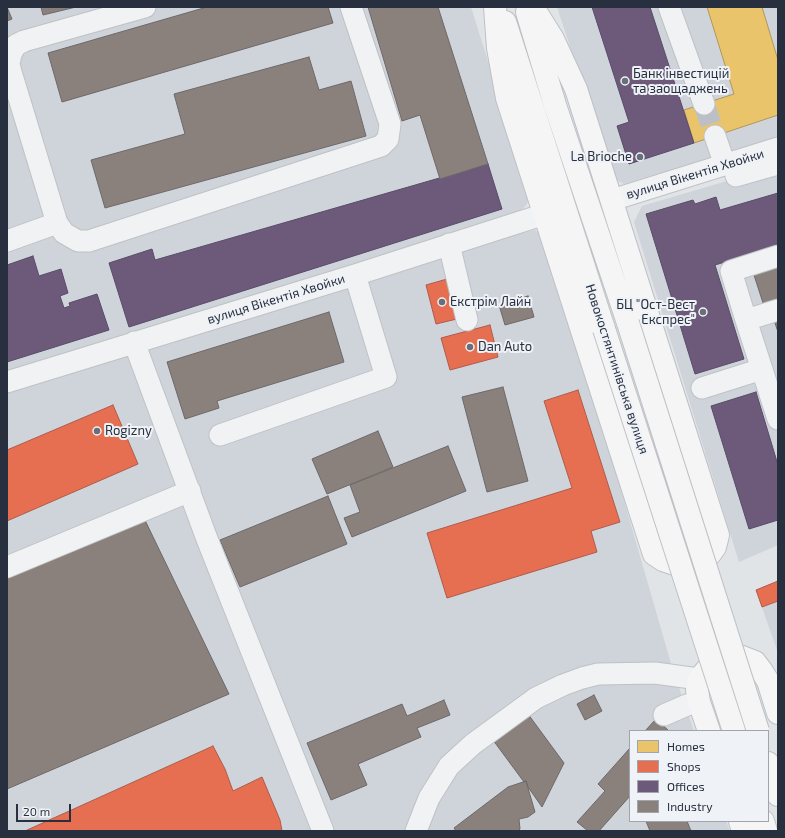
<!DOCTYPE html>
<meta charset="utf-8">
<style>
body{margin:0}
#map{position:relative;width:785px;height:838px;overflow:hidden;background:#e1e4e7;font-family:"Exo 2",sans-serif}
canvas{display:block}
.frame{position:absolute;inset:0;border:8px solid #283040;pointer-events:none}
.legend{position:absolute;left:629px;top:730px;width:140px;height:92px;box-sizing:border-box;background:#eff2f6;border:1px solid #9fa4ad;margin:0;padding:5px 7px;list-style:none;font-size:12px;color:#283040}
.legend li{display:flex;align-items:center;gap:8px;height:20px}
.legend b{width:20px;border:1px solid #9fa4ad}
.scale{position:absolute;left:16px;top:804px;width:55px;height:18px;box-sizing:border-box;border:2px solid #283040;border-top:0;padding-left:5px;font-size:12px;line-height:14px;white-space:nowrap;color:#283040;-webkit-text-stroke:3px #eff2f6;paint-order:stroke}
</style>
<div id="map">
<canvas width="785" height="838"></canvas>
<div class="frame"></div>
<ul class="legend">
<li><b style="height:11px;background:#e9c46a"></b>Homes</li>
<li><b style="height:11px;background:#e76f51"></b>Shops</li>
<li><b style="height:11px;background:#6d597a"></b>Offices</li>
<li><b style="height:11px;background:#8a817c"></b>Industry</li>
</ul>
<div class="scale">20 m</div>
</div>
<script>
const c = document.querySelector('canvas').getContext('2d');
c.lineJoin = 'round';
function fill(path, color) {
  c.fillStyle = color;
  c.fill(path, 'evenodd');
}
function shape(rows) {
  const path = new Path2D();
  for (const r of rows) {
    path.moveTo(r[0], r[1]);
    for (let i = 2; i < r.length; i += 2) path.lineTo(r[i], r[i + 1]);
  }
  return path;
}
function strokePath(path, color, width, dash) {
  c.strokeStyle = color;
  c.lineWidth = width;
  c.lineCap = dash ? 'butt' : 'round';
  c.setLineDash(dash || []);
  c.stroke(path);
}
function label(font, color, halo, rows, align = 'center') {
  c.font = font + ' "Exo 2",sans-serif';
  c.lineWidth = 4;
  c.setLineDash([]);
  c.textBaseline = 'middle';
  c.strokeStyle = halo;
  c.fillStyle = color;
  for (const [text, x, y, turn = 0] of rows) {
    c.save();
    c.translate(x, y);
    c.rotate((+turn || 0) * Math.PI / 180);
    c.textAlign = isNaN(turn) ? turn : align;
    if (halo) c.strokeText(text, 0, 0);
    c.fillText(text, 0, 0);
    c.restore();
  }
}
fill(shape([
 [7,7,471,7,530,196,527,204,520,213,7,371],
 [557,7,778,7,778,138,624,184,613,178],
 [778,166,778,545,739,562,634,222,642,206],
 [535,230,548,237,672,667,694,731,630,731,630,821,726,821,730,831,7,831,7,392,514,235],
 [778,581,778,653,756,590]
]), '#cfd3da');
const homes = shape([
 [707,7,762,7,778,60,778,115,694,143,684,110,734,94,707,7]
]);
fill(homes, '#e9c46a');
strokePath(homes, '#af985d', 1);
const shops = shape([
 [447,279,457,319,436,324,426,285,447,279],
 [490,325,498,357,450,370,441,338,490,325],
 [578,390,620,522,591,531,597,552,447,598,427,533,572,488,544,401,578,390],
 [113,405,138,464,7,521,7,450,113,405],
 [778,581,778,601,762,607,756,590,778,581],
 [213,746,225,769,233,791,262,777,280,820,282,831,25,831,213,746]
]);
fill(shops, '#e76f51');
strokePath(shops, '#ae5c4c', 1);
const offices = shape([
 [592,7,650,7,694,143,629,164,617,126,629,122,592,7],
 [488,164,502,209,129,327,109,263,152,249,155,260,488,164],
 [778,193,778,246,715,265,744,359,695,374,646,214,693,200,695,204,716,197,720,210,778,193],
 [33,256,39,276,61,269,68,293,60,296,64,308,70,306,69,303,97,294,109,330,7,362,7,265,33,256],
 [756,392,778,465,778,520,749,529,711,406,756,392]
]);
fill(offices, '#6d597a');
strokePath(offices, '#584d69', 1);
const industry = shape([
 [7,7,12,19,7,21,7,7],
 [41,7,76,7,43,15,41,7],
 [207,7,328,7,333,23,62,102,48,53,207,7],
 [368,7,438,7,488,164,440,179,420,115,402,121,368,7],
 [309,57,319,90,351,81,366,136,105,208,91,160,185,134,174,94,309,57],
 [778,264,778,302,764,306,753,272,778,264],
 [528,296,534,317,505,325,499,305,528,296],
 [329,312,344,362,217,401,219,408,185,419,167,362,329,312],
 [778,322,778,332,775,323,778,322],
 [503,387,528,481,487,492,462,397,503,387],
 [378,431,393,467,327,494,312,459,378,431],
 [448,446,466,491,352,537,344,518,360,512,350,485,448,446],
 [328,496,347,544,240,587,220,540,328,496],
 [141,512,229,694,7,789,7,569,141,512],
 [594,695,602,711,585,720,577,704,594,695],
 [444,700,450,715,417,728,421,737,358,764,367,785,331,800,307,743,402,704,407,716,444,700],
 [525,710,564,763,542,807,528,787,526,781,524,782,490,736,525,710],
 [656,719,669,731,645,731,656,719],
 [630,748,630,796,599,831,588,831,577,822,605,791,598,784,630,748],
 [526,781,535,812,528,817,519,819,520,829,518,831,456,831,454,828,508,787,526,781],
 [646,821,687,821,691,831,650,831,646,821]
]);
fill(industry, '#8a817c');
strokePath(industry, '#6d696a', 1);
strokePath(shape([
 [704,104,715,136]
]), '#bcc0c6', 21, [21, 10]);
const minor = shape([
 [145,7,24,41,16,45,11,54,9,64,11,72,57,223,64,233,78,241,89,241,381,146,388,139,390,124,351,7],
 [669,7,704,104],
 [715,136,725,165],
 [736,176,778,164],
 [612,200,778,148],
 [7,241,57,223],
 [449,244,467,320],
 [778,310,746,320,778,419],
 [746,320,731,271,778,256],
 [134,342,207,539,323,831],
 [7,382,355,275,545,214],
 [702,388,762,369],
 [220,435,386,377,355,275],
 [7,567,190,491],
 [664,715,687,705,699,702],
 [416,831,429,798,449,766,473,744,536,698,563,685,582,678,598,674,655,673,699,679]
]);
const major = shape([
 [495,7,498,48,507,98,654,554,663,560,684,567,701,561,710,554,715,547,718,535,576,89,553,39,533,7],
 [527,12,555,105,628,323],
 [505,22,604,329],
 [709,731,699,702,697,690,699,679,709,667,718,661,732,656,742,657,755,662,761,670,768,681,778,713],
 [768,763,778,795],
 [740,821,743,831],
 [763,821,766,831]
]);
strokePath(minor, '#bfc2c5', 23);
strokePath(major, '#bec1c5', 24);
strokePath(minor, '#f1f2f3', 21);
strokePath(major, '#f5f5f6', 22);
const majorBridge = shape([
 [628,323,758,731],
 [604,329,734,731]
]);
strokePath(majorBridge, '#bec1c5', 24, []);
strokePath(majorBridge, '#f5f5f6', 22);
for (const [x, y, r, color] of [
 [625,81,4,"#696f7a"],
 [640,157,4,"#696f7a"],
 [442,302,4,"#696f7a"],
 [703,312,4,"#696f7a"],
 [470,347,4,"#696f7a"],
 [97,431,4,"#696f7a"]
]) {
  const dot = new Path2D();
  dot.arc(x, y, r, 0, 2 * Math.PI);
  c.fillStyle = color;
  c.fill(dot);
  strokePath(dot, '#eff2f6', 1.5);
}
label('13px', '#283040', '#eff2f6', [
 ["Банк інвестицій",633,74],
 ["та заощаджень",633,89],
 ["La Brioche",632,157,"right"],
 ["Екстрім Лайн",450,302],
 ["БЦ \"Ост-Вест",695,305,"right"],
 ["Експрес\"",695,320,"right"],
 ["Dan Auto",478,347],
 ["Rogizny",105,431]
], 'left');
label('13px', '#283040', '#eff2f6', [
 ["вулиця Вікентія Хвойки",695,174,-17],
 ["вулиця Вікентія Хвойки",276,299,-17],
 ["Новокостянтинівська вулиця",617,369,72]
]);
</script>
